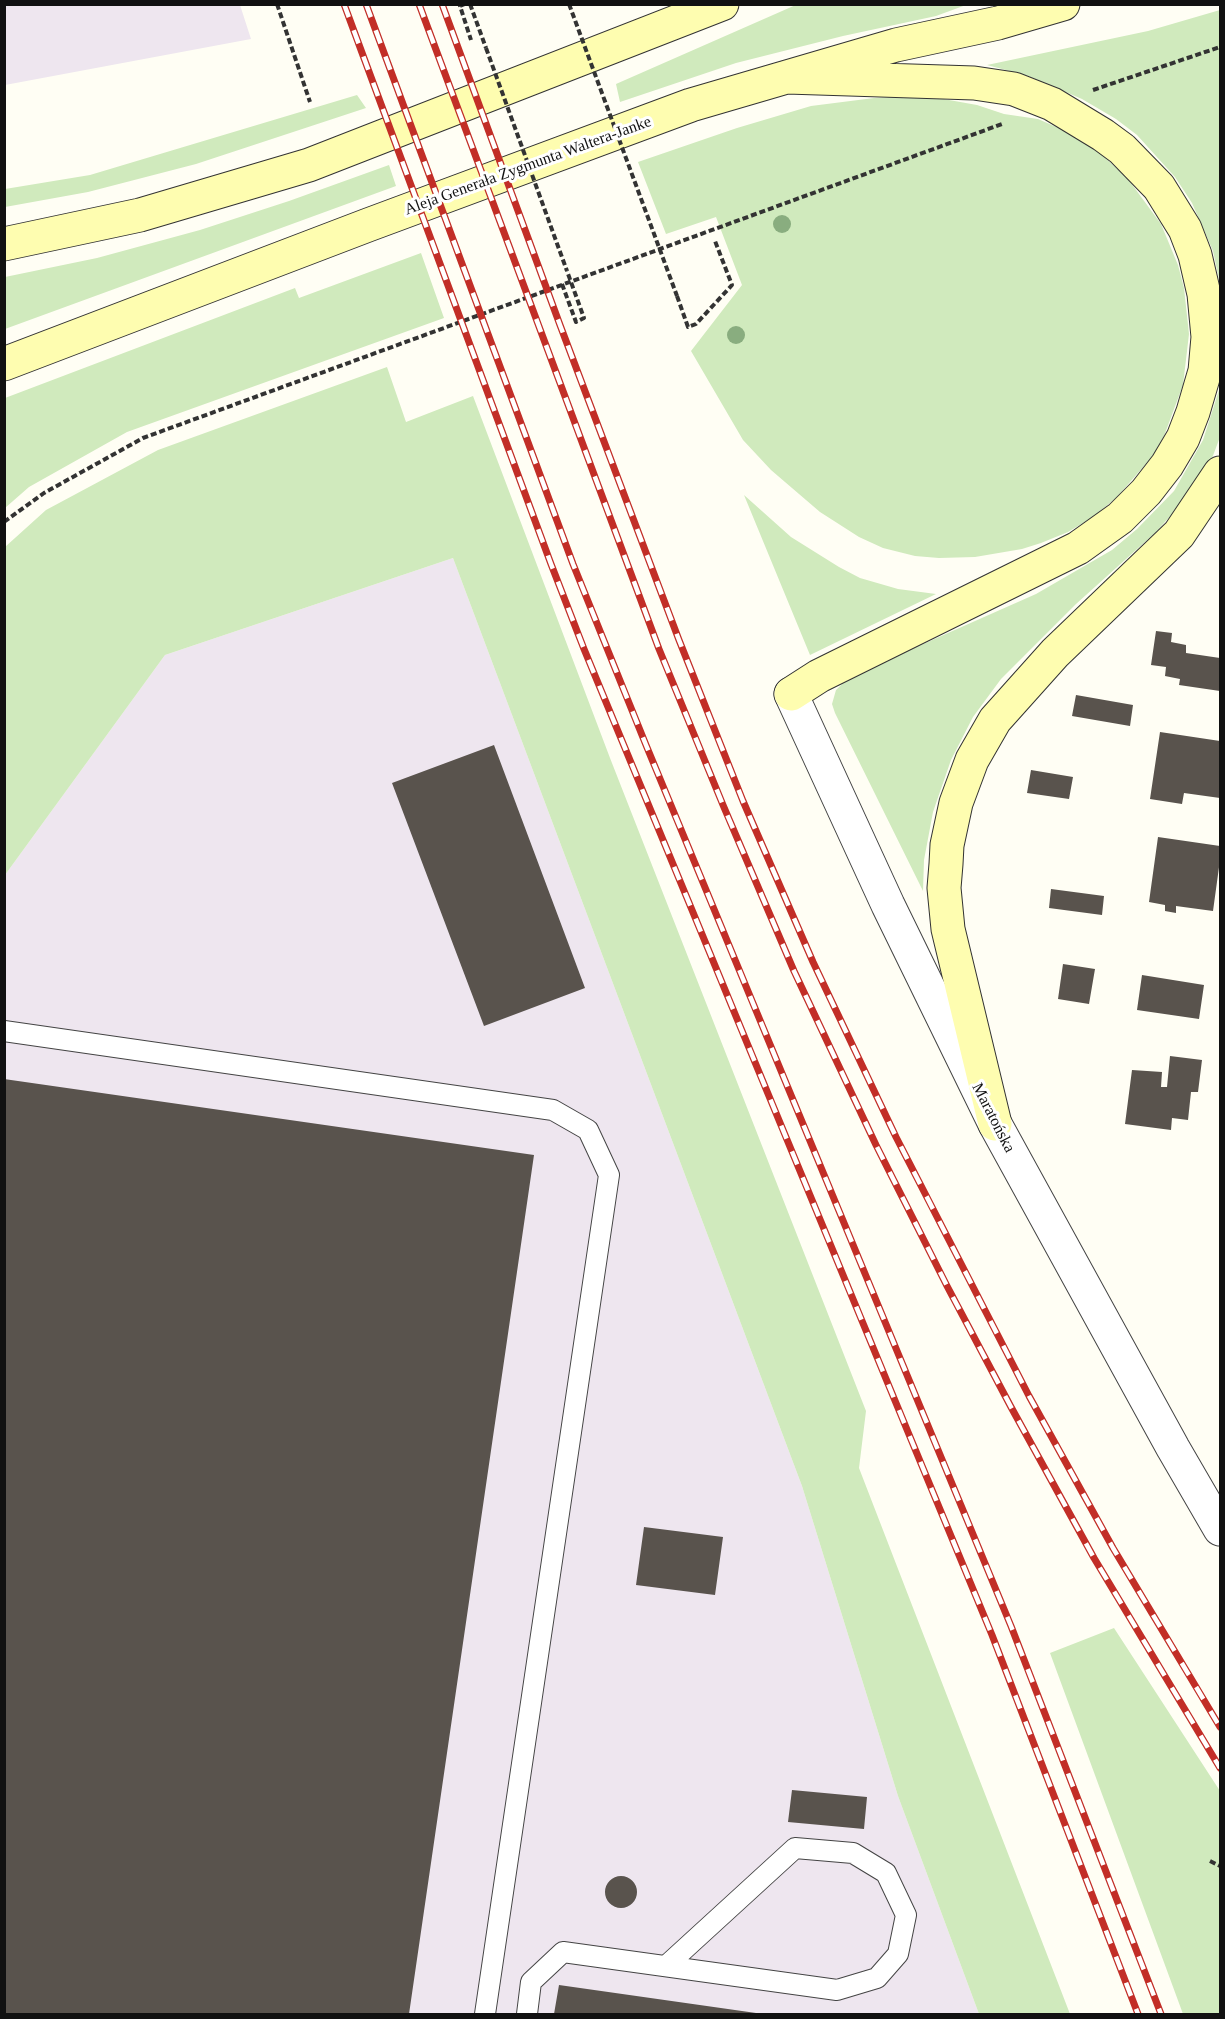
<!DOCTYPE html>
<meta charset="utf-8">
<style>
body{margin:0}
#map{position:relative;width:1225px;height:2019px;overflow:hidden;background:#fffef4;font-family:"Times New Roman",serif}
canvas{display:block}
.frame{position:absolute;inset:0;border:6px solid #111;pointer-events:none}
</style>
<div id="map">
<canvas width="1225" height="2019"></canvas>
<div class="frame"></div>
</div>
<script>
const c = document.querySelector('canvas').getContext('2d');
c.lineJoin = 'round';
function fill(path, color) {
  c.fillStyle = color;
  c.fill(path, 'evenodd');
}
function shape(rows) {
  const path = new Path2D();
  for (const r of rows) {
    if (r.length === 3) {
      path.moveTo(r[0] + r[2], r[1]);
      path.arc(r[0], r[1], r[2], 0, 2 * Math.PI);
      continue;
    }
    path.moveTo(r[0], r[1]);
    for (let i = 2; i < r.length; i += 2) path.lineTo(r[i], r[i + 1]);
  }
  return path;
}
function strokePath(path, color, width, dash) {
  c.strokeStyle = color;
  c.lineWidth = width;
  c.lineCap = dash ? 'butt' : 'round';
  c.setLineDash(dash || []);
  c.stroke(path);
}
function label(font, color, halo, rows, align = 'center') {
  c.font = font + ' "Times New Roman",serif';
  c.lineWidth = 6;
  c.setLineDash([]);
  c.textBaseline = 'middle';
  c.strokeStyle = halo;
  c.fillStyle = color;
  for (const [text, x, y, turn = 0] of rows) {
    c.save();
    c.translate(x, y);
    c.rotate((+turn || 0) * Math.PI / 180);
    c.textAlign = isNaN(turn) ? turn : align;
    if (halo) c.strokeText(text, 0, 0);
    c.fillText(text, 0, 0);
    c.restore();
  }
}
fill(shape([
 [5,4,240,5,251,39,5,85],
 [453,558,802,1486,898,1796,979,2014,5,2014,5,875,165,655]
]), '#eee6ef');
fill(shape([
 [798,4,966,5,936,16,843,36,736,63,620,102,616,84],
 [1220,10,1220,284,1213,251,1192,203,1175,177,1137,135,1116,119,1082,99,1028,76,987,65,1148,31],
 [357,95,366,108,196,164,88,192,5,207,5,189,90,175],
 [921,95,977,105,1004,114,1038,119,1061,129,1099,152,1128,179,1161,224,1178,265,1184,288,1189,334,1183,385,1164,436,1152,457,1116,498,1093,517,1068,532,1041,543,1022,549,975,557,939,558,915,556,883,548,859,537,820,512,771,470,743,440,691,351,742,285,716,217,666,234,638,162,737,128,811,106,874,98],
 [389,165,396,186,5,329,5,277,97,258,200,230,289,201],
 [421,253,444,318,127,432,29,487,5,508,5,398,295,288,299,298],
 [387,367,406,422,473,396,610,758,866,1411,859,1468,1070,2014,979,2014,898,1796,802,1486,453,558,165,655,5,875,5,547,46,510,158,450],
 [1220,387,1220,437,1211,461,1189,495,1156,532,1076,604,1001,679,973,717,951,760,933,812,924,860,923,891,835,713,832,704,836,690,847,679,860,672,1036,594,1112,550,1137,529,1174,491,1203,440],
 [744,495,791,537,839,567,860,578,898,589,936,594,810,655],
 [1114,1628,1220,1791,1220,2014,1183,2014,1050,1653]
]), '#d0eabd');
fill(shape([
 [1156,631,1172,633,1171,642,1186,645,1186,653,1220,658,1220,691,1179,685,1180,679,1165,676,1166,667,1151,665],
 [1076,695,1133,705,1130,726,1072,716],
 [1160,732,1220,741,1220,798,1184,793,1182,804,1150,799],
 [494,745,585,988,484,1026,392,783],
 [1031,770,1073,777,1069,799,1027,793],
 [1158,837,1220,846,1220,860,1213,911,1176,906,1176,913,1165,911,1165,905,1149,902],
 [1051,889,1104,896,1102,915,1049,908],
 [1063,964,1095,969,1089,1004,1058,999],
 [1142,975,1204,985,1199,1019,1137,1010],
 [1170,1056,1202,1060,1198,1092,1191,1092,1188,1120,1172,1118,1171,1130,1125,1124,1132,1070,1162,1072,1161,1087,1167,1087],
 [4,1079,534,1155,409,2014,4,2014],
 [644,1527,723,1537,715,1595,636,1585],
 [792,1790,867,1797,864,1829,788,1822],
 [621,1892,16],
 [559,1985,756,2013,756,2014,554,2014]
]), '#59534d');
const service = shape([
 [4,1031,553,1110,588,1130,609,1175,485,2014],
 [527,2014,531,1982,563,1952,837,1990,877,1978,898,1954,906,1915,886,1873,853,1853,795,1848,666,1966]
]);
const tertiary = shape([
 [791,694,888,905,995,1124,1173,1448,1220,1529]
]);
const secondary = shape([
 [787,77,974,83,1014,89,1052,104,1103,135,1122,149,1159,187,1185,229,1195,255,1204,294,1208,337,1205,371,1193,412,1183,438,1167,465,1146,492,1120,518,1078,548,819,676,791,694],
 [4,244,140,215,309,165,722,4],
 [4,364,368,225,691,105,896,45,998,23,1063,4],
 [995,1124,948,929,944,888,946,864,947,845,956,803,972,760,995,720,1055,653,1179,534,1220,473]
]);
strokePath(service, '#444', 22);
strokePath(tertiary, '#444', 35);
strokePath(secondary, '#333', 35);
strokePath(shape([
 [277,4,310,102],
 [465,4,460,6,471,40],
 [470,4,486,48],
 [1093,90,1220,47],
 [562,284,576,322,584,318,567,271],
 [677,296,688,327,696,324,732,285,715,241],
 [4,522,44,493,143,438,1002,124],
 [1210,1861,1220,1866]
]), '#333', 4, [6, 3]);
strokePath(service, '#fff', 20);
strokePath(tertiary, '#fff', 33);
strokePath(secondary, '#fefdb0', 33);
const rail = shape([
 [344,4,551,564,584,649,992,1635,1138,2014],
 [366,4,573,564,646,745,1011,1626,1161,2014],
 [419,4,659,649,723,805,794,971,876,1145,947,1286,1011,1407,1094,1558,1220,1768],
 [442,4,560,325,679,640,743,801,813,962,896,1137,1029,1396,1113,1548,1220,1727]
]);
strokePath(rail, '#c22e27', 7);
strokePath(rail, '#fff', 4.5, [14]);
strokePath(shape([
 [569,4,677,296],
 [486,48,567,271]
]), '#333', 4, [6, 3]);
c.fillStyle = '#89ad7f';
for (const [x, y] of [
 [782,224],
 [736,335]
]) {
  c.beginPath();
  c.arc(x, y, 9, 0, 2 * Math.PI);
  c.fill();
}
label('16px', '#111', '#fff', [
 ["Aleja Generała Zygmunta Waltera-Janke",528,166,-20],
 ["Maratońska",993,1118,63]
]);
</script>
